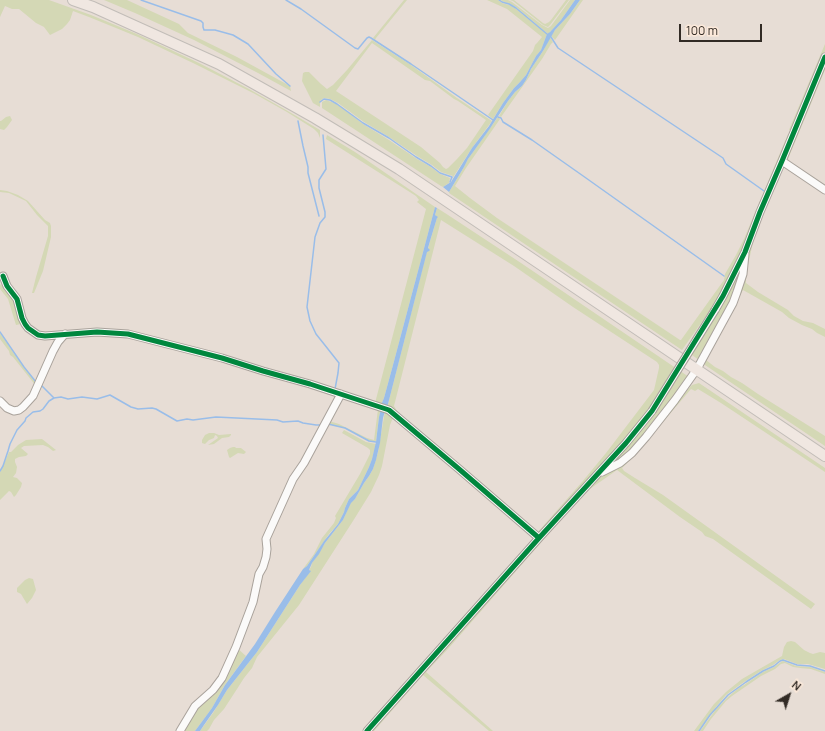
<!DOCTYPE html>
<style>
body{margin:0}
#map{position:relative;width:825px;height:731px;overflow:hidden;background:#e7ddd5;font-family:Manrope,sans-serif}
canvas{display:block}
.north{position:absolute;left:769px;top:675px;width:40px;height:40px;-webkit-text-stroke:3px #fce9da;paint-order:stroke;rotate:39deg;font-size:11px;font-weight:700;line-height:16px;text-align:center;color:#322b25}
.north::after{content:'';display:block;margin:auto;width:14px;height:18px;background:#322b25;clip-path:polygon(50% 0,100% 100%,50% 72%,0 100%)}
.scale{position:absolute;left:679px;top:24px;width:83px;height:18px;box-sizing:border-box;border:2px solid #322b25;border-top:0;padding-left:5px;font-size:12px;line-height:14px;white-space:nowrap;color:#322b25;-webkit-text-stroke:3px #fce9da;paint-order:stroke}
</style>
<div id="map">
<canvas width="825" height="731"></canvas>
<div class="north">N</div>
<div class="scale">100 m</div>
</div>
<script>
const c = document.querySelector('canvas').getContext('2d');
c.lineJoin = 'round';
function fill(path, color) {
  c.fillStyle = color;
  c.fill(path, 'evenodd');
}
function shape(rows) {
  const path = new Path2D();
  for (const r of rows) {
    path.moveTo(r[0], r[1]);
    for (let i = 2; i < r.length; i += 2) path.lineTo(r[i], r[i + 1]);
  }
  return path;
}
function strokePath(path, color, width, dash) {
  c.strokeStyle = color;
  c.lineWidth = width;
  c.lineCap = dash ? 'butt' : 'round';
  c.setLineDash(dash || []);
  c.stroke(path);
}
fill(shape([
 [0,0,49,0,91,15,137,34,199,63,249,89,286,110,320,130,320,138,318,133,314,129,287,112,255,94,193,63,138,37,89,17,73,11,70,20,67,24,62,29,50,35,44,27,36,23,19,9,12,9,5,6,0,17],
 [104,0,127,0,179,24,188,33,237,57,290,86,291,91,258,73,194,40,135,13],
 [404,0,407,0,376,38,375,40,373,38],
 [487,0,498,0,502,3,509,5,515,8,547,34,541,50,536,56,526,75,520,82,514,88,503,103,493,119,488,115,533,51,535,45,537,43,542,37,507,9],
 [500,0,508,0,512,2,542,25,548,28,551,26,570,0,575,0,561,20,550,32,548,34,516,7],
 [510,0,514,0,543,23,545,24,549,22,551,20,566,0,569,0,550,25,548,27,543,25,513,1],
 [580,0,583,0,555,40,551,36,555,30,570,14],
 [550,37,553,42,551,44,542,59,501,117,499,116,508,101,515,92,522,86,526,80,531,69,543,51],
 [372,40,411,65,457,98,492,121,472,148,452,179,453,176,441,172,432,165,417,156,389,137,364,122,338,103,330,99,324,98,320,101,320,107,313,103,302,81,303,73,305,72,309,72,321,84,327,89,333,85,347,70],
 [372,43,425,80,430,81,454,99,458,101,486,120,467,148,457,159,448,168,446,169,443,167,440,163,421,147,336,91],
 [825,44,825,51,810,88,791,130,789,130],
 [825,60,825,70,788,159,789,161,825,185,825,189,786,161,786,155],
 [326,100,337,104,363,124,389,140,417,159,431,167,440,174,450,178,449,183,443,187,441,186,322,108,322,102],
 [10,116,12,120,7,127,4,130,0,129,0,121,1,121,6,117],
 [498,117,500,119,466,168,455,186,470,198,497,218,680,340,681,340,724,280,725,274,736,255,744,239,788,134,791,136,743,250,730,274,727,283,718,299,682,350,449,193,449,192,464,167,468,159],
 [327,135,355,152,435,207,393,365,384,398,381,405,375,403,426,209,417,202,419,200,416,196,326,139],
 [0,190,7,191,18,195,28,201,45,220,50,223,51,226,51,237,43,271,34,293,32,293,36,277,48,236,48,226,37,215,26,201,9,193,0,192],
 [437,208,445,213,521,263,689,377,645,437,620,461,609,466,653,415,634,431,595,473,573,495,540,534,537,533,582,482,606,453,654,390,659,368,659,365,657,362,573,307,514,266,441,220,394,406,401,417,387,408,427,251,429,251,428,249,430,241,437,218,435,215],
 [755,233,748,265,746,279,746,283,758,292,788,310,794,316,803,321,813,323,825,329,825,337,817,333,812,329,802,325,789,318,782,312,743,290,708,354,706,360,715,367,723,371,731,377,742,383,758,394,825,436,825,446,702,363,725,319,749,250],
 [740,270,741,272,737,290,699,360,689,353],
 [1,284,14,299,19,313,21,324,16,325,8,299,0,289,0,285],
 [0,333,24,368,37,383,36,386,13,357,10,355,9,351,0,339],
 [699,383,825,468,825,472,721,403,698,389,695,391,691,389,634,456,622,468,624,471,635,478,663,495,815,604,811,609,713,539,705,536,702,532,680,517,617,470,587,491,578,500,448,649,426,672,493,731,489,731,423,675,374,731,370,731,585,489,608,472,649,437,690,387,692,385],
 [378,409,381,409,379,417,376,441,369,441,344,428,328,424,329,421,339,424,367,438,374,440],
 [385,411,395,416,392,420,390,425,382,466,379,475,371,492,353,521,299,605,257,657,252,668,244,678,237,689,224,709,214,720,209,729,207,731,200,731,213,713,227,690,257,652,300,585,310,571,309,570,311,567,312,563,320,551,325,543,343,520,351,502,355,499,364,483,369,476,373,469,378,452],
 [344,430,366,442,376,444,372,459,369,467,358,490,349,499,345,508,344,512,338,524,329,534,307,566,303,569,314,554,322,538,334,523,336,518,335,516,360,474,370,454,370,450,368,448,342,433],
 [209,433,214,433,219,435,231,434,231,435,229,437,222,438,214,444,208,445,218,438,217,436,215,435,214,438,209,440,205,444,202,443,202,440,205,435],
 [42,439,56,450,53,451,48,447,43,445,24,446,21,448,28,454,26,456,19,457,15,459,15,462,17,467,16,473,13,477,17,478,22,483,21,487,16,495,14,497,11,492,9,491,0,500,0,472,3,466,9,452,11,452,18,445,26,440],
 [233,447,235,447,236,448,241,448,246,452,244,454,238,453,230,458,229,457,227,450,230,448],
 [29,578,33,579,36,590,32,598,27,604,21,594,17,592,17,588,25,580],
 [791,641,795,642,804,650,810,653,813,654,820,652,825,653,825,669,808,664,797,664,784,659,780,660,773,665,761,671,741,684,726,695,716,707,698,731,694,731,714,704,726,692,742,679,782,656,784,647,787,642],
 [237,648,246,656,225,685,212,708,195,731,181,731,195,709,214,691],
 [783,661,796,666,810,667,825,672,825,674,811,669,800,668,793,667,785,663,781,664,775,669,761,676,732,696,726,701,711,719,703,731,700,731,717,708,729,696,740,687,744,685,763,672,774,667,781,662]
]), '#d4d8b5');
fill(shape([
 [575,0,580,0,570,14,555,30,543,51,531,69,526,80,522,86,515,92,508,101,489,130,468,159,464,167,449,192,443,187,451,182,472,148,489,126,503,103,514,88,520,82,526,75,536,56,541,50,547,34,550,32,561,20],
 [435,207,437,208,435,215,438,217,437,218,430,241,428,248,430,250,429,251,427,252,387,408,381,405,384,398,393,365],
 [381,409,385,411,383,418,380,443,376,460,373,469,369,476,364,483,355,499,351,503,343,520,325,543,319,554,312,563,309,570,311,571,300,585,257,652,227,690,218,705,204,725,200,731,195,731,212,708,225,685,255,644,275,612,303,569,307,566,324,541,338,524,344,512,345,508,349,499,358,490,369,467,372,459,376,442,379,417]
]), '#99bde9');
strokePath(shape([
 [141,0,201,21,203,23,203,27,204,30,215,30,233,35,248,44,276,74,290,86],
 [286,0,301,9,355,48,358,49,367,38,369,37,371,38,411,64,493,120],
 [499,0,502,2,509,4,516,8,547,34],
 [551,37,558,48,723,158,726,164,764,191],
 [320,102,324,99,330,100,337,104,363,123,389,138,416,157,431,166,440,173,452,177,450,182],
 [498,117,501,118,503,122,532,140,586,178,724,276],
 [298,121,303,146,308,167,308,173,319,216],
 [323,135,326,169,319,180,319,188,325,212,325,217,320,223,315,237,307,307,310,321,316,334,324,344,339,363,338,373,335,389],
 [0,332,24,367,36,382],
 [41,385,54,398],
 [328,424,345,428,369,441,376,442],
 [0,471,3,466,8,451,10,444,17,430,25,421,26,418,33,412,40,411,43,409,49,401,54,398,61,397,68,399,82,397,97,399,110,395,131,407,138,409,152,408,156,409,177,421,187,419,193,420,216,417,277,420,283,422,298,421,303,423,316,425,321,425],
 [699,731,710,715,728,695,746,682,763,671,774,666,780,661,783,660,797,665,810,666,825,671]
]), '#99bde9', 1.5);
const minor = shape([
 [782,161,825,190],
 [3,276,7,286,17,299,22,318,25,324,28,328,38,335,45,336,97,332,128,334,222,358,263,371,310,384,389,410,459,469,539,538],
 [715,310,723,296,745,252,760,212,782,161,825,57],
 [0,401,7,408,14,411,19,410,23,407,33,396,53,351,58,342,65,334],
 [602,472,620,463,632,453,646,437,675,400,697,369,733,303,737,292,743,274,745,254],
 [180,731,195,706,213,690,222,678,236,647,253,602,259,574,263,567,266,557,267,549,266,539,293,479,304,463,341,394],
 [367,731,539,538,626,443,652,411]
]);
const highway = shape([
 [73,0,93,7,219,64,315,118,399,169,825,456]
]);
strokePath(minor, '#a9a29b', 9);
strokePath(highway, '#c2bdb8', 12);
strokePath(minor, '#fbfaf9', 7);
strokePath(highway, '#f0e7e1', 10);
const minorBridge = shape([
 [652,411,715,310]
]);
strokePath(minorBridge, '#a9a29b', 9, []);
strokePath(minorBridge, '#fbfaf9', 7);
strokePath(shape([
 [3,276,7,286,17,299,22,318,25,324,28,328,38,335,45,336,97,332,128,334,222,358,263,371,310,384,389,410,459,469,539,538],
 [367,731,539,538,626,443,652,411,723,296,745,252,760,212,782,161,825,57]
]), '#00873e', 5);
</script>
